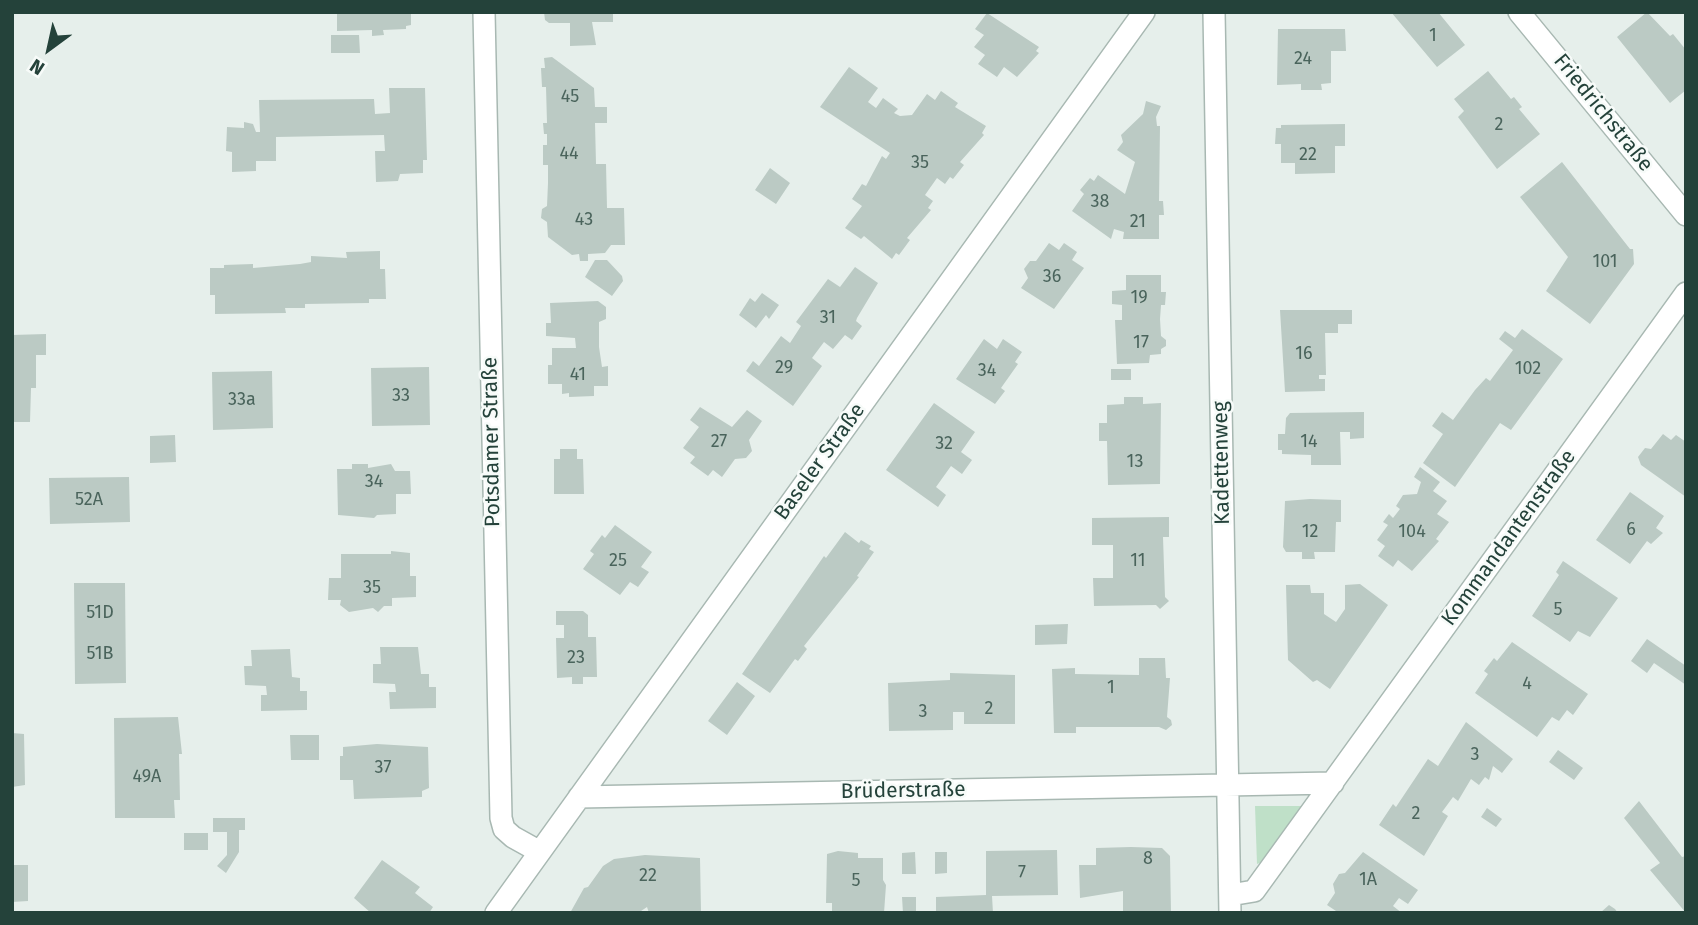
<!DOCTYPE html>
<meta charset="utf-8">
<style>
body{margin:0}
#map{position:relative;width:1698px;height:925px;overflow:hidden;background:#e6efeb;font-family:"Fira Sans",sans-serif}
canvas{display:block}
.frame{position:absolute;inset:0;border:14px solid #24423a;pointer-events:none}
.north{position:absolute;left:14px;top:14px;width:70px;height:70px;-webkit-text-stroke:5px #f7fbf9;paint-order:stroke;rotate:213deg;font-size:19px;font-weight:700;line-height:28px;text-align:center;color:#24423a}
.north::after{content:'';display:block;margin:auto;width:24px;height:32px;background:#24423a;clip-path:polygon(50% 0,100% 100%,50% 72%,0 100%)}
</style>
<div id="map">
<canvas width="1698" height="925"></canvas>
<div class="frame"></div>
<div class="north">N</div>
</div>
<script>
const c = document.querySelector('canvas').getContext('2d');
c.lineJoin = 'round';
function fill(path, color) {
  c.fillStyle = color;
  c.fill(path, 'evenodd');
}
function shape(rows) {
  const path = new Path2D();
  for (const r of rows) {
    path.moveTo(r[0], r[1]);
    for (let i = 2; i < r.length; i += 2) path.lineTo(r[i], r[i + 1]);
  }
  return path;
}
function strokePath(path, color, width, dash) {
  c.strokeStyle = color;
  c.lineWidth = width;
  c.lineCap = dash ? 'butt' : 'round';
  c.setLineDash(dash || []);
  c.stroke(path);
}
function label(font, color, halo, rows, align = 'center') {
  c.font = font + ' "Fira Sans",sans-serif';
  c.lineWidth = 5;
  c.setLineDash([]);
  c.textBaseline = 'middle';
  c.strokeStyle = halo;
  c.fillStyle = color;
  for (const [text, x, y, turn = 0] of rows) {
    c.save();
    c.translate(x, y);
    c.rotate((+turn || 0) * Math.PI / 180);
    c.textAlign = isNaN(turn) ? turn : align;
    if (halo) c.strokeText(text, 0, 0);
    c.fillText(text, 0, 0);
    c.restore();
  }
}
fill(shape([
 [1255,806,1302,806,1262,862,1257,864]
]), '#bfe0c8');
fill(shape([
 [337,12,411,12,411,25,406,26,406,29,383,30,384,35,372,36,372,30,337,31],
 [544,12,613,12,613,22,592,22,596,45,570,46,570,23,549,23,545,20],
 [1391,12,1438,12,1465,45,1437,67],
 [1647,12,1670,36,1673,34,1686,50,1686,90,1670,103,1617,37],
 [987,13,1039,47,1036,51,1039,53,1017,77,1004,67,997,77,978,64,985,55,974,47,984,35,975,29],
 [1278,29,1345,29,1346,51,1331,51,1331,83,1321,84,1322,90,1301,90,1301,84,1277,85],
 [331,35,359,35,360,53,331,53],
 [552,57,594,88,595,107,607,107,607,123,595,123,596,164,606,164,607,208,624,208,625,245,611,245,605,253,588,254,588,261,580,261,579,254,572,255,548,237,547,222,541,218,542,209,547,206,548,183,548,165,543,165,543,145,547,145,547,134,544,134,543,123,547,123,546,87,542,87,541,68,545,68,544,58],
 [849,67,878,88,868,102,876,108,883,98,898,109,894,113,900,116,912,115,927,94,935,100,941,91,958,103,955,107,986,126,982,133,984,135,960,162,964,165,953,179,950,177,945,184,937,178,925,195,933,201,928,208,931,210,907,238,910,240,899,255,896,253,892,259,864,236,861,239,845,228,862,206,852,199,862,184,866,186,882,156,886,159,890,153,820,107],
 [1488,71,1511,99,1514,97,1522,107,1519,109,1540,134,1497,169,1458,117,1464,111,1454,99],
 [389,88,425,88,427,160,423,160,423,173,400,174,398,181,376,182,375,151,385,151,384,135,276,137,276,161,256,161,256,171,232,172,232,152,226,151,227,127,244,128,244,122,253,124,256,132,260,132,259,100,374,99,375,114,390,113],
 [1146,101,1161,106,1156,117,1157,126,1160,126,1159,201,1163,201,1164,215,1159,215,1159,239,1123,239,1124,232,1114,229,1111,239,1072,211,1084,194,1080,190,1090,178,1094,181,1098,175,1125,194,1135,162,1117,150,1123,142,1121,135,1143,114],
 [1345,124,1345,146,1335,146,1335,173,1295,174,1295,163,1281,163,1281,144,1275,144,1276,128,1281,128,1281,125],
 [1562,162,1630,249,1633,249,1634,264,1590,324,1546,291,1568,257,1520,197],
 [770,168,790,183,776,204,755,190],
 [1049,243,1059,250,1064,243,1077,252,1072,260,1084,268,1054,309,1021,288,1028,278,1024,269,1030,261,1036,261],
 [380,251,380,269,385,269,386,299,369,299,369,303,305,304,305,308,285,308,286,313,215,314,215,295,210,295,210,268,224,268,224,265,253,264,253,268,300,264,311,262,311,256,347,258,346,252],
 [595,260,607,260,622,276,623,281,612,296,585,277],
 [855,267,878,283,857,318,856,321,862,326,852,340,845,335,833,349,824,342,812,358,822,366,793,406,746,371,753,361,759,366,781,336,790,343,801,326,796,322,828,279,840,287],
 [1126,275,1161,275,1161,292,1166,292,1165,305,1161,305,1160,319,1161,336,1166,340,1166,346,1161,349,1161,354,1150,355,1149,363,1117,364,1115,320,1122,320,1122,305,1112,304,1112,291,1126,290],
 [762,293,779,305,769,319,766,315,756,328,739,315,750,298,755,302],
 [598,301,606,307,606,319,599,322,599,347,602,367,608,366,608,386,594,386,594,396,569,397,569,393,562,394,562,384,548,384,548,365,552,365,552,348,576,348,575,338,546,336,546,323,551,323,550,303],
 [1280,310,1352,310,1352,324,1338,324,1338,333,1325,333,1326,375,1319,375,1319,379,1325,379,1325,391,1285,392],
 [1522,329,1563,359,1511,430,1500,423,1455,487,1423,463,1443,434,1432,426,1442,412,1453,420,1475,390,1486,378,1490,381,1513,350,1499,339,1505,331,1515,338],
 [46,334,46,355,36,355,36,388,31,388,30,422,12,422,12,335],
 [984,339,997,349,1003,339,1022,352,1015,362,1018,364,1001,388,1005,391,995,404,956,379],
 [429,367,430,425,372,426,371,368],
 [1111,369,1131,369,1131,380,1111,380],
 [272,371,273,428,213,430,212,372],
 [1124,397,1143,397,1143,404,1161,403,1160,484,1108,485,1107,441,1099,441,1099,423,1107,423,1107,405,1124,404],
 [934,403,975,432,961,452,972,460,962,474,951,466,936,487,946,495,938,507,886,470],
 [700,407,732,427,747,410,762,421,749,440,752,451,746,458,735,459,722,477,713,470,708,476,690,463,695,457,683,448,699,427,690,420],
 [1364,412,1364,438,1350,439,1350,432,1340,432,1341,465,1311,465,1311,455,1282,454,1282,450,1278,450,1278,434,1285,434,1286,418,1290,413],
 [1663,434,1671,440,1676,435,1686,442,1686,497,1641,465,1638,457,1645,448,1651,449],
 [175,435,176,462,150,463,150,436],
 [560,449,577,449,577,459,583,459,584,494,554,494,554,459,560,459],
 [352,464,368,464,368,468,391,464,395,471,410,471,411,494,396,494,396,514,377,515,374,518,338,515,337,469,352,469],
 [1420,467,1440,482,1433,491,1447,501,1437,514,1449,522,1436,539,1439,541,1412,571,1398,560,1393,567,1378,556,1385,546,1377,540,1388,525,1383,522,1389,514,1393,518,1400,509,1396,506,1403,495,1417,494,1421,482,1414,477],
 [129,477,130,522,50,524,49,478],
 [1630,492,1664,516,1656,528,1663,533,1651,544,1647,541,1630,564,1596,540],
 [1310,499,1341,500,1341,522,1336,522,1335,552,1314,552,1315,559,1302,559,1302,552,1286,552,1283,547,1285,501],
 [1169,517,1169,537,1163,537,1165,597,1169,601,1160,609,1156,605,1094,606,1093,578,1113,578,1113,545,1092,545,1092,518],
 [615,525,652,552,641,567,649,572,638,587,630,582,620,595,583,569,594,554,590,551,602,535,605,538],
 [845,532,859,543,861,540,871,546,869,549,874,552,857,576,859,577,804,646,807,649,798,661,795,659,770,693,742,674,824,556,826,558],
 [391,551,410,553,410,576,416,576,416,597,392,598,392,606,384,606,378,612,373,608,349,612,340,605,341,600,328,600,329,578,341,578,341,554,391,554],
 [1563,561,1618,598,1590,637,1578,631,1570,642,1532,616,1559,575,1556,572],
 [74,583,125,583,126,683,75,684],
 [1360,584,1388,605,1330,689,1317,680,1313,682,1288,660,1286,585,1310,585,1311,593,1324,593,1324,614,1336,622,1345,609,1345,585],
 [556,611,583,611,588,615,588,637,596,637,597,677,583,677,583,684,572,684,572,677,557,678,556,638,564,638,564,625,556,625],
 [1068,624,1067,644,1035,645,1035,625],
 [1647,639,1686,666,1686,685,1654,663,1647,673,1631,661],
 [1512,642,1588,694,1573,715,1567,710,1559,721,1552,717,1537,737,1475,693,1488,674,1484,671,1494,658,1497,661],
 [380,647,418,647,421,674,429,674,429,687,436,687,436,708,390,709,389,692,396,692,395,684,373,683,373,664,381,664],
 [290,649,292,677,300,678,300,691,307,691,307,710,261,711,261,695,267,695,266,686,245,685,244,666,252,666,251,650],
 [1139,658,1165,658,1166,678,1170,678,1167,717,1171,720,1172,725,1166,730,1159,727,1076,727,1076,733,1054,733,1052,669,1075,668,1075,674,1139,675],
 [950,673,1015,675,1015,724,964,724,964,712,953,712,953,730,889,731,888,683,950,680],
 [737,682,755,696,727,735,708,721],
 [178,717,182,754,179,754,180,800,174,800,175,818,115,818,114,718],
 [1466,722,1513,759,1502,773,1493,766,1489,780,1485,777,1479,785,1471,779,1458,801,1453,797,1442,812,1448,816,1424,856,1379,825,1393,804,1396,807,1428,759,1438,766],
 [12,733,24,734,25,785,12,787],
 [290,735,319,735,319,760,291,760],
 [377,744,428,747,429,788,422,791,422,797,354,799,353,780,340,780,340,756,343,756,343,747],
 [1558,750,1583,768,1574,780,1549,762],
 [1639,801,1682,857,1686,856,1686,913,1650,870,1660,863,1624,818],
 [1487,808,1502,819,1496,827,1481,817],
 [213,818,245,818,245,830,239,830,239,852,226,873,217,866,227,855,227,832,213,832],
 [184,833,208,833,208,850,184,850],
 [1131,847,1162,848,1170,856,1171,913,1123,913,1123,891,1080,898,1079,865,1096,865,1096,848],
 [1057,850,1058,895,992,896,993,913,936,913,936,897,986,895,986,851],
 [838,851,858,853,858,858,883,858,883,880,886,885,884,913,832,913,832,903,826,903,827,854],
 [915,852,916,874,902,874,902,853],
 [935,852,947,852,947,873,935,874],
 [1363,852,1418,890,1408,904,1399,898,1393,906,1402,913,1339,913,1327,905,1335,893,1333,884,1339,874,1345,873],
 [645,855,700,858,701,913,649,913,647,907,638,913,570,913,584,888,588,887,603,866,614,859],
 [382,860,420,887,415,893,433,907,429,913,371,913,354,898],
 [12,865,28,865,28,901,12,902],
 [902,897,916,897,916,913,903,913],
 [1609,905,1615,909,1618,913,1600,913]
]), '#bbcac4');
const street = shape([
 [484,12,501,818,504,829,513,837,540,852],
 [1214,12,1230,913],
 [1519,12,1686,215],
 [579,797,1333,783],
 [1230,895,1254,891,1686,293],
 [496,913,1144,12]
]);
strokePath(street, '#a8b8b2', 24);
strokePath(street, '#fff', 21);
label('18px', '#4a645c', null, [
 ["1",1433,36],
 ["24",1303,59],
 ["45",570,97],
 ["2",1499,125],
 ["44",569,154],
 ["22",1308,155],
 ["35",920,163],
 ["38",1100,202],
 ["43",584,220],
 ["21",1138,222],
 ["101",1605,262],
 ["36",1052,277],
 ["19",1139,298],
 ["31",828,318],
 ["17",1141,343],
 ["16",1304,354],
 ["29",784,368],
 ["102",1528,369],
 ["34",987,371],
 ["41",578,375],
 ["33",401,396],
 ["33a",242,400],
 ["27",719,442],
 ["14",1309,442],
 ["32",944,444],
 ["13",1135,462],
 ["34",374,482],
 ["52A",89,500],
 ["6",1631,530],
 ["12",1310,532],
 ["104",1412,532],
 ["25",618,561],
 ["11",1138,561],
 ["35",372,588],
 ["5",1558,610],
 ["51D",100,613],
 ["51B",100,654],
 ["23",576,658],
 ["4",1527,684],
 ["1",1111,688],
 ["2",989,709],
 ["3",923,712],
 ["3",1475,755],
 ["37",383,768],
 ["49A",147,777],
 ["2",1416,814],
 ["8",1148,859],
 ["7",1022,873],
 ["22",648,876],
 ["1A",1368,880],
 ["5",856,881]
]);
label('21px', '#24423a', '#f7fbf9', [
 ["Friedrichstraße",1603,113,51],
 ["Potsdamer Straße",492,442,-91],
 ["Baseler Straße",820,462,-54],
 ["Kadettenweg",1222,463,-91],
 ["Kommandantenstraße",1509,538,-54],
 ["Brüderstraße",903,791,-1]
]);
</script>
